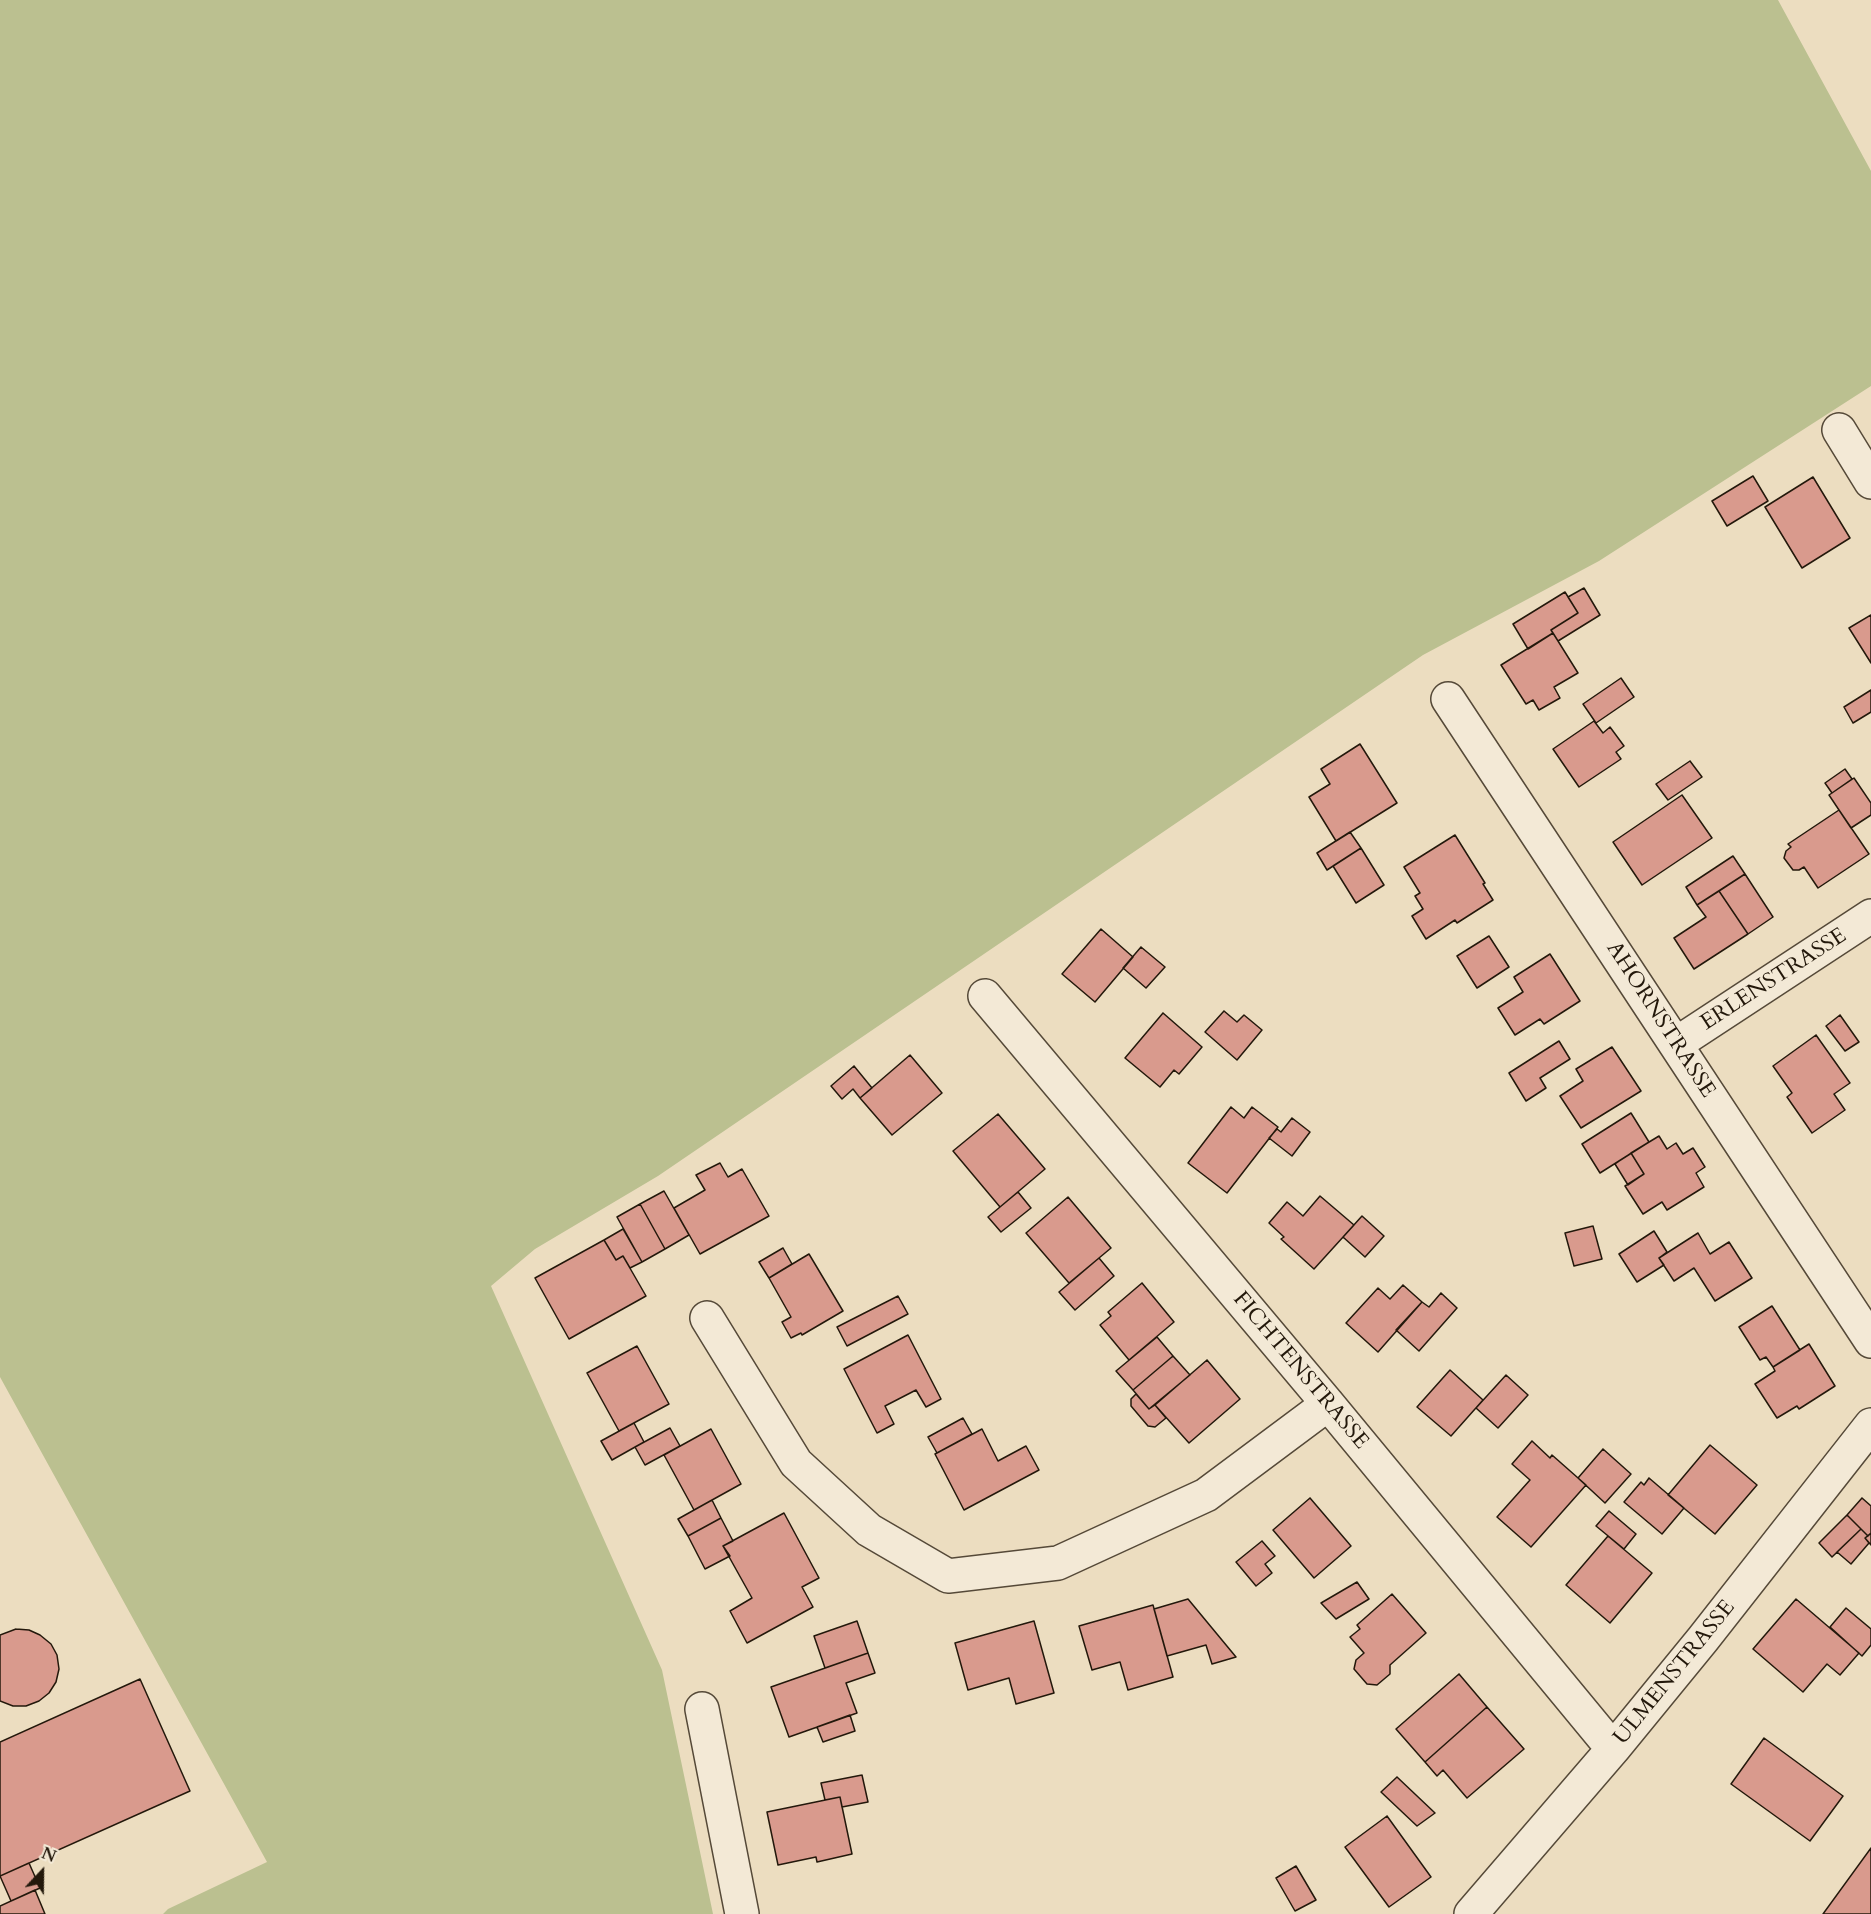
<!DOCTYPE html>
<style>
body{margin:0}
#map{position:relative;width:1871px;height:1914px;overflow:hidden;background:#ecddc0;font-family:Cardo,serif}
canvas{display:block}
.north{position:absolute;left:12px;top:1842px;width:60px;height:60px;-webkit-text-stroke:4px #f3e9d6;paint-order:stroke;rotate:22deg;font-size:16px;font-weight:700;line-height:24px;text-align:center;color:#23180b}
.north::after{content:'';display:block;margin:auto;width:21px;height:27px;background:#23180b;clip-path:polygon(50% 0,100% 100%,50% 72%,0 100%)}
</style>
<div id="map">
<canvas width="1871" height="1914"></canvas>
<div class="north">N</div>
</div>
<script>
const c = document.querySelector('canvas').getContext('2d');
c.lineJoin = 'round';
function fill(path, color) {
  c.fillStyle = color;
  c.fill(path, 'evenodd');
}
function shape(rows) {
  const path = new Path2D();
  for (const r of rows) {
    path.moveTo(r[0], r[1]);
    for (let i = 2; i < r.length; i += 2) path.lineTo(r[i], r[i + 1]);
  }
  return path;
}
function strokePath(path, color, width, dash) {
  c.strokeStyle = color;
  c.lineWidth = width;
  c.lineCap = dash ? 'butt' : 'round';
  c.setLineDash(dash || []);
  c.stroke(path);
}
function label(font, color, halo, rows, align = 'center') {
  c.font = font + ' Cardo,serif';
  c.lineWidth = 5;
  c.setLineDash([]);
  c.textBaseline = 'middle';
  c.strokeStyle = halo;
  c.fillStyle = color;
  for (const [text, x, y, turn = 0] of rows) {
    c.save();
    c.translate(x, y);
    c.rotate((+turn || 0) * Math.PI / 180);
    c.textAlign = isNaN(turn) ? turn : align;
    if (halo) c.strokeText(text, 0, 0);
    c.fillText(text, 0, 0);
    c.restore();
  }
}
fill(shape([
 [0,0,1778,0,1871,171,1871,386,1599,561,1423,655,658,1176,535,1249,491,1286,662,1670,713,1914,163,1914,168,1909,267,1862,0,1377]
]), '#bbc090');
const building = shape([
 [1753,476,1768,501,1727,526,1712,501,1753,476],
 [1813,477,1850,538,1802,568,1765,507,1813,477],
 [1584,588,1600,615,1558,641,1551,630,1578,613,1568,597,1584,588],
 [1565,592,1578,613,1551,630,1553,633,1528,649,1513,624,1565,592],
 [1871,615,1871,663,1849,628,1871,615],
 [1553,633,1578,673,1554,687,1560,698,1539,710,1533,700,1526,704,1501,665,1553,633],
 [1621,678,1634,697,1596,723,1583,704,1621,678],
 [1871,690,1871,712,1853,723,1844,707,1871,690],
 [1594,721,1603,733,1610,727,1624,746,1616,752,1621,759,1579,787,1553,749,1594,721],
 [1360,744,1397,803,1336,841,1309,797,1330,784,1321,769,1360,744],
 [1690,761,1702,777,1668,800,1656,784,1690,761],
 [1845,769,1852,779,1832,793,1825,783,1845,769],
 [1854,778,1871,803,1871,815,1851,828,1829,795,1854,778],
 [1682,795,1712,838,1642,885,1613,842,1682,795],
 [1839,810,1869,854,1818,888,1804,867,1799,870,1793,870,1784,858,1786,851,1791,847,1788,844,1839,810],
 [1350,832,1361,848,1327,870,1317,853,1350,832],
 [1455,835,1485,883,1483,884,1493,900,1457,923,1455,920,1426,939,1412,916,1423,909,1415,896,1420,893,1404,867,1455,835],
 [1361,848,1384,885,1356,903,1333,866,1361,848],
 [1733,856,1745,874,1697,905,1686,887,1733,856],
 [1745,874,1773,917,1748,934,1719,891,1745,874],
 [1719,891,1748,934,1694,969,1674,938,1706,917,1697,905,1719,891],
 [1101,929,1133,957,1095,1002,1062,974,1101,929],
 [1489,936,1509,967,1477,988,1457,956,1489,936],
 [1141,947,1165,967,1146,988,1123,968,1141,947],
 [1550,954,1580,1001,1544,1024,1540,1019,1515,1035,1498,1008,1523,992,1514,977,1550,954],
 [1224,1011,1237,1022,1244,1015,1262,1030,1237,1060,1205,1032,1224,1011],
 [1163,1013,1202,1047,1179,1074,1174,1070,1160,1087,1125,1058,1163,1013],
 [1840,1015,1859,1042,1845,1051,1826,1026,1840,1015],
 [1816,1035,1850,1083,1834,1094,1845,1110,1812,1133,1787,1097,1792,1093,1773,1066,1816,1035],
 [1559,1041,1570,1059,1540,1078,1546,1088,1526,1101,1509,1073,1559,1041],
 [1612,1047,1641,1091,1581,1128,1560,1096,1583,1081,1576,1069,1612,1047],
 [910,1055,942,1093,892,1135,860,1098,910,1055],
 [854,1066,872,1088,860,1098,853,1089,842,1099,831,1086,854,1066],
 [1231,1107,1244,1118,1252,1107,1278,1127,1227,1193,1188,1163,1231,1107],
 [1631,1113,1649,1142,1600,1173,1582,1144,1631,1113],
 [998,1114,1045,1169,1000,1207,953,1151,998,1114],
 [1292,1118,1310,1132,1292,1156,1269,1138,1277,1129,1281,1132,1292,1118],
 [1659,1136,1667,1149,1676,1143,1683,1154,1693,1148,1705,1167,1696,1173,1704,1187,1667,1210,1662,1202,1643,1214,1625,1186,1644,1174,1631,1153,1659,1136],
 [1631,1153,1644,1174,1628,1185,1615,1164,1631,1153],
 [720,1163,728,1177,742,1169,769,1216,700,1254,674,1208,705,1190,696,1175,720,1163],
 [664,1191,689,1235,665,1249,640,1204,664,1191],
 [1018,1192,1031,1208,1001,1232,988,1217,1018,1192],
 [1320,1196,1354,1225,1314,1269,1281,1239,1284,1237,1269,1223,1287,1202,1303,1216,1320,1196],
 [1068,1197,1111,1248,1069,1283,1026,1233,1068,1197],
 [640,1204,665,1249,642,1262,617,1217,640,1204],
 [1362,1216,1384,1236,1365,1257,1343,1237,1362,1216],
 [1593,1226,1602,1259,1574,1266,1565,1233,1593,1226],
 [623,1229,642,1262,630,1268,623,1256,616,1260,604,1240,623,1229],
 [1654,1231,1667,1252,1659,1258,1664,1265,1637,1282,1619,1254,1654,1231],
 [1698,1233,1710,1254,1729,1242,1752,1278,1715,1301,1694,1268,1674,1281,1659,1258,1698,1233],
 [604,1240,616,1260,623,1256,646,1296,569,1339,535,1278,604,1240],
 [783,1248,792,1264,769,1278,759,1262,783,1248],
 [809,1254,843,1311,802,1335,801,1333,791,1338,782,1322,791,1317,769,1278,809,1254],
 [1099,1258,1114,1276,1075,1310,1059,1292,1099,1258],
 [1142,1283,1174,1322,1129,1360,1100,1325,1111,1316,1108,1312,1142,1283],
 [1403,1285,1422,1302,1378,1352,1346,1323,1378,1288,1390,1299,1403,1285],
 [1441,1293,1457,1308,1419,1351,1396,1330,1422,1302,1429,1307,1441,1293],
 [898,1296,908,1314,847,1346,837,1327,898,1296],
 [1772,1306,1800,1350,1773,1367,1766,1357,1760,1360,1739,1327,1772,1306],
 [908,1335,941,1399,926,1407,916,1390,885,1406,894,1424,877,1433,844,1369,908,1335],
 [1157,1337,1173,1356,1133,1390,1116,1371,1157,1337],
 [1809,1344,1835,1386,1799,1409,1797,1406,1777,1418,1755,1384,1775,1371,1773,1367,1809,1344],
 [637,1346,669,1404,619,1431,587,1373,637,1346],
 [1173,1356,1190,1375,1149,1409,1133,1390,1173,1356],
 [1207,1360,1240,1399,1189,1443,1155,1405,1207,1360],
 [1450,1370,1483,1400,1451,1436,1417,1407,1450,1370],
 [1506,1375,1528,1395,1498,1428,1476,1408,1506,1375],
 [1136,1394,1149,1409,1155,1405,1166,1418,1155,1427,1148,1426,1131,1406,1131,1399,1136,1394],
 [963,1418,972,1434,937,1453,928,1437,963,1418],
 [634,1423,644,1442,612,1460,601,1441,634,1423],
 [670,1428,680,1446,645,1465,635,1447,670,1428],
 [711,1429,741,1484,694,1510,664,1455,711,1429],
 [982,1429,998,1461,1026,1446,1039,1470,964,1510,935,1454,982,1429],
 [1532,1441,1550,1458,1552,1455,1586,1485,1531,1547,1497,1517,1530,1480,1512,1464,1532,1441],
 [1710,1445,1757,1485,1715,1534,1668,1495,1710,1445],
 [1603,1449,1631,1474,1605,1503,1578,1478,1603,1449],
 [1649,1478,1684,1508,1662,1534,1624,1502,1641,1482,1644,1485,1649,1478],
 [1310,1498,1351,1546,1314,1578,1273,1530,1310,1498],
 [1862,1498,1871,1506,1871,1533,1868,1536,1847,1515,1862,1498],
 [712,1500,721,1518,688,1536,678,1519,712,1500],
 [1609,1511,1636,1534,1624,1549,1596,1526,1609,1511],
 [784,1513,819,1578,802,1587,813,1607,747,1643,730,1611,752,1598,723,1546,784,1513],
 [1847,1515,1861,1529,1832,1557,1819,1543,1847,1515],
 [721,1518,733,1541,723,1546,730,1556,705,1569,688,1536,721,1518],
 [1861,1529,1868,1536,1865,1538,1869,1543,1851,1564,1837,1552,1861,1529],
 [1871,1533,1871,1545,1865,1538,1871,1533],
 [1608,1536,1652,1573,1610,1623,1566,1585,1608,1536],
 [1262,1541,1275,1556,1265,1564,1272,1573,1256,1586,1236,1562,1262,1541],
 [1357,1582,1369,1599,1336,1619,1321,1603,1357,1582],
 [1392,1594,1426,1633,1390,1665,1390,1674,1377,1685,1367,1684,1354,1669,1356,1660,1364,1653,1350,1637,1360,1629,1357,1625,1392,1594],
 [1188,1599,1236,1657,1212,1664,1206,1645,1167,1656,1154,1609,1188,1599],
 [1796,1599,1859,1653,1840,1675,1827,1664,1803,1692,1753,1649,1796,1599],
 [1153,1605,1173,1677,1128,1690,1120,1662,1092,1670,1079,1626,1153,1605],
 [1846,1608,1871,1629,1871,1645,1862,1656,1830,1627,1846,1608],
 [857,1621,868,1653,825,1668,814,1636,857,1621],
 [1034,1621,1054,1693,1016,1704,1009,1678,968,1690,955,1643,1034,1621],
 [16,1629,29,1630,40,1635,51,1644,57,1655,59,1669,56,1682,49,1693,39,1701,26,1706,13,1706,0,1701,0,1635,16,1629],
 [868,1653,875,1673,846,1683,857,1713,789,1737,771,1687,868,1653],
 [1459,1674,1487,1707,1425,1762,1396,1729,1459,1674],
 [140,1679,190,1791,0,1876,0,1742,140,1679],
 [1487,1707,1524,1749,1467,1798,1443,1770,1437,1776,1425,1762,1487,1707],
 [850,1715,855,1731,823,1742,817,1727,850,1715],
 [1764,1738,1843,1796,1810,1841,1731,1784,1764,1738],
 [862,1775,868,1802,842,1807,840,1797,825,1800,821,1783,862,1775],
 [1397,1777,1435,1813,1417,1826,1381,1792,1397,1777],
 [840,1797,852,1854,817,1862,816,1857,778,1865,767,1812,840,1797],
 [1387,1816,1431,1877,1389,1907,1345,1847,1387,1816],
 [1871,1848,1871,1914,1823,1914,1871,1848],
 [29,1863,40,1888,11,1901,0,1876,29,1863],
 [1296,1866,1316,1900,1295,1911,1276,1878,1296,1866],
 [35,1890,45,1914,0,1914,0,1906,35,1890]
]);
fill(building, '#d99a8d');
strokePath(building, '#23180b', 1.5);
const minor = shape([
 [1839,430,1871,482],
 [1448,699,1871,1341],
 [985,996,1328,1404,1613,1749],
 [1676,1044,1871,916],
 [707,1318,796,1463,869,1530,948,1576,1058,1563,1206,1495,1328,1404],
 [702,1709,742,1914],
 [1471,1914,1613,1749,1703,1639,1871,1425]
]);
strokePath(minor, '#554938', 36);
strokePath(minor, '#f3e9d6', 33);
label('22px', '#23180b', '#f3e9d6', [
 ["ERLENSTRASSE",1774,980,-33],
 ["AHORNSTRASSE",1660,1020,57],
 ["FICHTENSTRASSE",1300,1371,50],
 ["ULMENSTRASSE",1675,1673,-51]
]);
</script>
